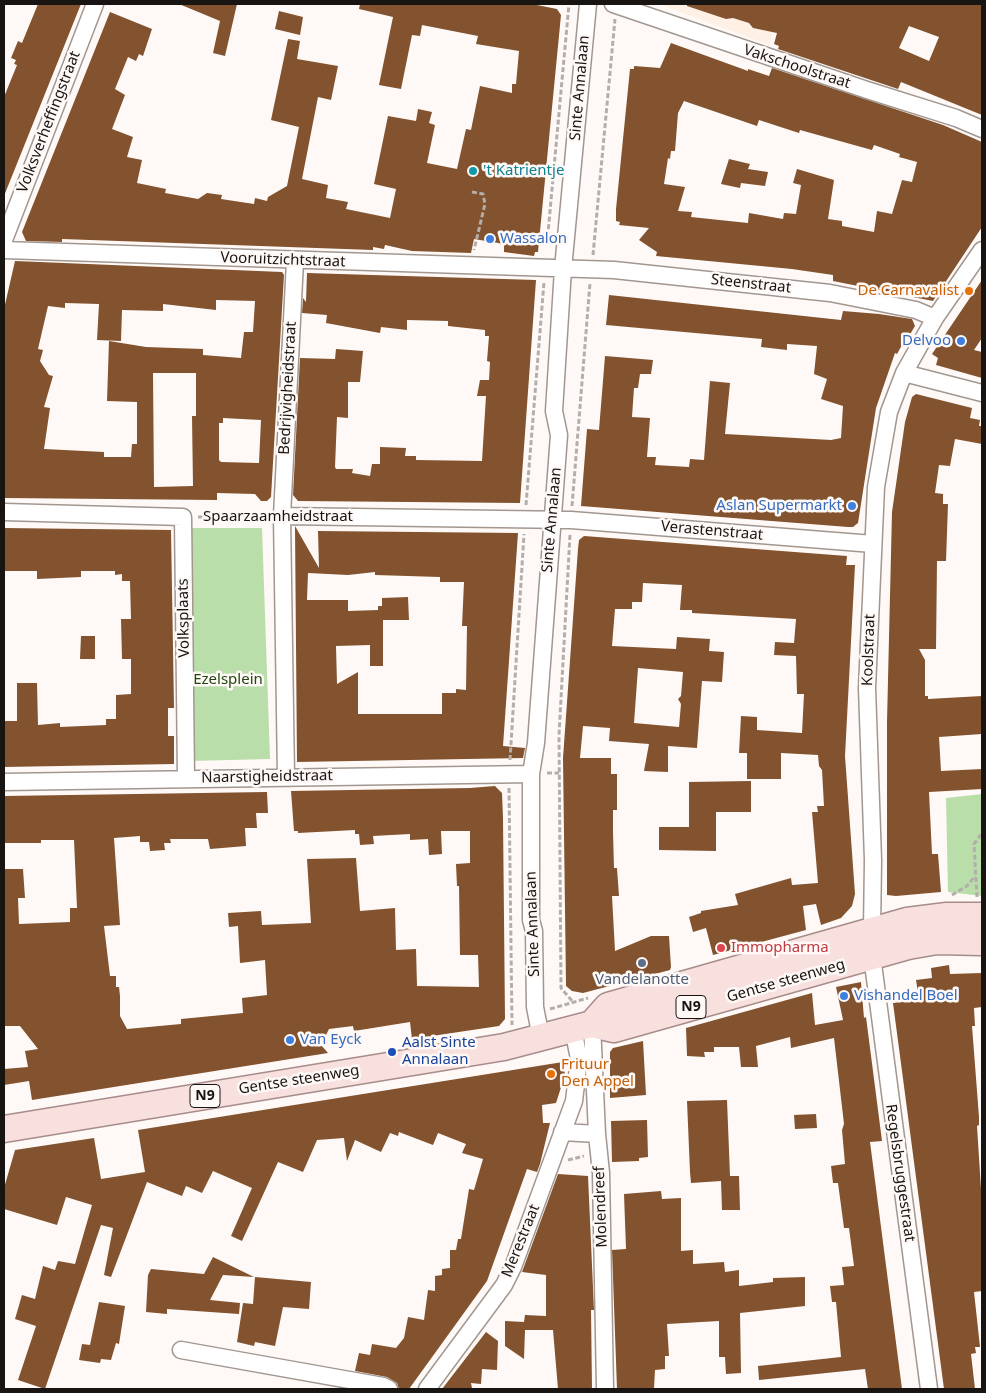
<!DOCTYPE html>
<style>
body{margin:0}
#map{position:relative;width:986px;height:1393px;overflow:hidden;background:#fef9f6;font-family:"Noto Sans",sans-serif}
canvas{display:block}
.frame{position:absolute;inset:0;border:5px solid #181412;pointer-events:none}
</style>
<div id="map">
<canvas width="986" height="1393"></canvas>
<div class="frame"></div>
</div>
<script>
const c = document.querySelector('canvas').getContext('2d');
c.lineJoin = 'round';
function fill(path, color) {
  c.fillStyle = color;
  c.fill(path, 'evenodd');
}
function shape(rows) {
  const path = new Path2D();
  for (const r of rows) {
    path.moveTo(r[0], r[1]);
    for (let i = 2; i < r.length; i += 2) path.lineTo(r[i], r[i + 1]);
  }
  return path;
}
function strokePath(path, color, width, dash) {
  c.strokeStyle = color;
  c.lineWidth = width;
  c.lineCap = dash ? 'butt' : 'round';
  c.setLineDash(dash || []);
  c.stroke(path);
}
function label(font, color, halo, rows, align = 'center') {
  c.font = font + ' "Noto Sans",sans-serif';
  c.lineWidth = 5;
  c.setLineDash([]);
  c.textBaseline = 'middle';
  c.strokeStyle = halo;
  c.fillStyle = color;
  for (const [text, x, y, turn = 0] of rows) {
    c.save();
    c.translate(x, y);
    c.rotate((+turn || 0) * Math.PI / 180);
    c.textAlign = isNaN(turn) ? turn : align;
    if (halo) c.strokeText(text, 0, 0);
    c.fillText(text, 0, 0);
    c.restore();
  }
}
fill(shape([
 [659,4,781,4,769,45]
]), '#fef0e5');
fill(shape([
 [189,528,262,528,270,759,190,761],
 [982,794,982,896,948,892,946,798]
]), '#badeaa');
fill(shape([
 [38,4,81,4,4,196,4,97,17,65,14,64,16,60,11,58,18,41,22,43],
 [179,4,237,4,225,56,213,53,220,21],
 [360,4,532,4,557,9,561,15,538,252,535,252,534,256,504,252,504,244,474,239,471,253,412,251,385,245,384,249,373,247,373,250,62,239,62,242,26,241,22,232,110,12,152,29,143,56,139,54,136,61,128,57,115,89,125,95,112,129,133,137,127,157,142,160,137,183,166,189,165,193,198,199,207,193,222,195,221,199,254,204,255,198,267,201,268,197,287,186,299,127,271,120,288,39,300,41,297,59,338,66,331,100,318,97,302,179,328,185,326,198,348,202,346,209,390,218,396,189,374,184,388,116,416,121,418,109,432,112,429,123,435,125,427,163,457,169,466,129,471,130,480,86,512,93,512,84,516,84,519,51,476,44,478,36,422,25,420,36,412,35,401,89,379,85,393,17,359,9],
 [687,4,982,4,982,115,901,82,898,89,778,49,779,46,774,44,777,33,753,28,749,23,733,18,726,19,687,6],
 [909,26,939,37,929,61,899,48],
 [279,11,303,17,300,35,275,29],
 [671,43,748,71,748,69,769,76,772,68,943,125,982,142,982,227,933,301,833,281,833,275,792,269,656,256,657,252,639,240,649,228,619,225,620,222,616,221,616,209,630,69,634,69,634,66,660,68],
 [684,101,757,126,759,120,799,133,800,130,872,150,874,145,900,154,899,157,917,162,912,182,902,180,892,214,877,211,874,232,842,226,842,221,828,219,834,180,797,169,793,183,801,185,796,214,784,213,783,219,749,213,748,223,691,217,692,212,678,211,685,187,664,184,668,158,670,159,671,151,675,151,678,113],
 [729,159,750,164,748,169,768,172,765,186,741,183,740,188,721,184],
 [15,261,282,272,284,275,271,497,267,501,261,501,255,494,217,493,217,500,4,498,4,309],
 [216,300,255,301,253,332,244,332,241,358,203,355,203,349,146,347,109,341,107,401,137,402,137,444,132,444,131,457,104,457,104,452,44,449,50,408,44,407,53,376,49,375,40,361,43,350,38,349,48,306,65,308,65,303,99,304,97,340,121,341,122,310,163,311,163,304,216,310],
 [153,373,196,373,196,416,192,416,193,486,154,487],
 [223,418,261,420,259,463,221,462,219,460,219,423,223,423],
 [307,273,536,280,520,503,298,501,293,495,300,358,335,359,336,349,363,351,360,382,348,382,348,418,337,417,335,467,336,469,353,469,352,473,370,476,372,464,380,464,380,447,406,448,405,456,416,456,416,460,482,461,486,396,477,396,480,380,489,380,490,362,487,361,489,336,485,336,485,330,448,326,448,321,407,320,407,330,381,327,380,333,326,323,327,315,302,313,303,298,306,302],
 [982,280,982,338,974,350,982,352,982,378,936,365,938,358,932,354],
 [609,295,841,320,843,311,879,314,912,319,915,326,909,336,907,336,897,354,895,353,876,408,858,523,853,527,848,527,581,506,587,429,599,430,605,356,653,360,651,374,640,374,638,388,634,388,632,417,650,418,647,457,656,457,655,465,689,467,690,459,704,460,710,381,730,383,725,434,831,440,841,438,843,406,821,399,827,379,814,374,817,346,787,344,787,350,761,347,762,339,606,325],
 [916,394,972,408,970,418,980,420,979,426,982,426,982,444,955,439,950,466,939,465,935,493,943,494,943,504,948,504,946,561,937,561,936,649,919,649,925,660,925,696,928,696,928,699,982,696,982,734,939,737,941,771,982,769,982,789,929,792,932,854,938,854,941,892,896,896,887,895,887,722,892,512,905,422,912,397],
 [295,526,319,568,318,531,518,533,503,746,525,748,523,758,297,762],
 [375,572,375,575,440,577,440,582,464,582,462,626,467,626,466,690,456,689,456,693,442,693,442,714,358,714,358,672,337,684,336,646,370,645,370,666,383,666,383,620,409,620,408,597,382,598,382,606,378,606,378,610,348,611,348,600,307,600,308,573,348,575],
 [4,528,171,530,174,708,168,708,168,736,174,736,174,764,4,767,4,721,17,721,17,683,37,683,38,725,60,723,60,727,106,725,106,719,116,719,116,695,131,694,131,659,122,659,121,619,131,619,130,581,122,581,122,574,115,575,115,571,81,571,81,577,37,579,37,571,4,571],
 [584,536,847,556,846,565,855,565,845,756,855,894,852,906,841,918,821,925,816,904,803,906,806,930,713,955,706,928,693,932,689,917,701,913,701,911,738,905,735,894,791,878,792,885,818,883,812,812,818,812,817,806,824,806,822,770,819,766,818,755,781,753,781,779,747,779,747,753,739,753,741,716,757,717,757,730,802,733,804,694,797,694,796,656,774,655,775,642,794,643,796,619,692,613,692,610,680,610,682,585,643,583,642,602,632,602,632,609,615,609,612,646,676,649,677,637,710,639,709,651,724,652,722,682,702,681,697,748,668,746,668,772,644,771,649,744,609,741,610,728,583,726,580,758,611,758,611,774,617,774,617,810,613,810,613,832,614,868,617,868,619,896,612,896,615,951,651,936,669,936,671,967,670,970,583,993,572,991,566,986,563,758,578,549,579,540],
 [638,668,683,672,681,696,678,699,681,704,679,727,634,723],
 [81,636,95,636,95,659,80,659],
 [751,781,751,812,716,812,716,851,659,850,659,827,689,827,689,782],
 [495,786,502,793,503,818,505,1019,499,1026,412,1039,410,1022,354,1031,353,1026,329,1029,321,1045,328,1053,32,1100,29,1081,4,1085,4,1069,28,1067,25,1051,38,1049,20,1026,4,1026,4,869,23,869,25,898,18,898,19,924,70,922,70,908,77,908,74,840,41,840,41,843,4,843,4,796,267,792,268,813,256,813,257,828,245,828,246,846,210,849,208,839,170,839,171,843,164,843,165,850,150,851,149,842,140,842,140,836,114,838,120,925,104,926,110,976,116,976,116,987,119,987,120,996,120,1016,127,1029,181,1024,181,1019,243,1013,242,998,267,995,265,960,240,963,238,926,229,927,228,913,261,911,262,925,311,923,307,859,356,858,360,911,395,908,396,950,416,949,417,986,479,987,478,955,460,955,459,886,457,886,456,864,470,863,470,831,441,831,442,854,429,855,428,839,410,840,410,834,373,836,374,844,360,845,359,834,355,834,355,830,298,833,298,831,294,831,291,791,470,788],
 [949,965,950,974,982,973,982,1007,974,1008,975,1026,972,1026,979,1117,979,1125,977,1126,982,1205,982,1291,974,1292,980,1347,975,1347,976,1353,971,1354,975,1389,944,1389,893,1003,919,999,916,980,932,978,931,968],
 [861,982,864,1018,866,1017,882,1141,870,1142,902,1389,868,1389,865,1369,759,1380,758,1366,841,1357,836,1302,832,1302,830,1286,844,1285,842,1267,854,1266,849,1228,844,1228,838,1183,833,1183,831,1166,845,1164,842,1130,844,1124,834,1038,791,1048,790,1037,756,1046,758,1067,741,1067,739,1047,714,1047,714,1052,704,1052,705,1057,687,1056,686,1028,812,993,815,1025,843,1020,836,987],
 [643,1041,646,1095,610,1098,610,1052,613,1048],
 [563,1062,565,1075,556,1103,542,1105,543,1123,550,1123,540,1164,537,1172,527,1169,487,1281,409,1389,399,1389,397,1383,387,1377,355,1371,359,1353,370,1355,372,1344,396,1348,404,1338,408,1317,424,1320,428,1290,435,1291,435,1276,442,1275,442,1269,450,1268,450,1250,456,1250,458,1239,461,1239,469,1189,474,1190,483,1159,462,1153,466,1144,438,1133,433,1145,399,1132,398,1136,390,1133,381,1152,355,1140,347,1161,344,1138,317,1140,303,1172,278,1162,242,1241,231,1236,252,1188,213,1171,202,1193,186,1186,182,1196,147,1182,111,1277,104,1275,113,1228,101,1225,45,1389,18,1380,36,1326,15,1319,22,1295,35,1299,43,1266,55,1270,58,1261,75,1264,92,1205,66,1197,57,1225,4,1209,4,1188,15,1150,94,1138,101,1179,145,1172,138,1130],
 [727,1100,730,1176,739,1176,740,1210,722,1210,721,1181,691,1183,690,1172,687,1101],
 [816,1114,817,1128,795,1129,794,1115],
 [647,1120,648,1157,639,1158,639,1161,612,1162,611,1121],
 [558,1174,588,1176,594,1310,591,1310,592,1389,558,1389,553,1330,525,1330,524,1359,505,1346,505,1321,524,1322,525,1315,546,1316,546,1275,522,1272],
 [661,1191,662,1199,681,1198,681,1251,693,1250,693,1264,724,1262,725,1272,739,1270,739,1286,773,1282,773,1278,805,1277,805,1306,740,1313,741,1373,726,1374,725,1357,719,1357,719,1321,667,1324,669,1356,665,1356,665,1369,655,1370,654,1389,617,1389,612,1250,626,1249,624,1194],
 [213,1257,254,1277,223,1275,210,1300,240,1303,239,1314,167,1309,167,1314,146,1312,148,1275,151,1269,204,1274],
 [255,1277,311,1282,309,1309,283,1307,275,1346,255,1342,254,1346,237,1342,243,1303,253,1304],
 [99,1302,125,1306,119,1344,116,1343,111,1360,101,1359,100,1363,79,1360,82,1344,90,1345],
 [486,1332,498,1341,497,1370,482,1369,481,1384,471,1383,472,1388,465,1389,442,1389]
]), '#82532e');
const street = shape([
 [613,4,867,90,956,118,982,129],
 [4,240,95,4],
 [4,250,614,270,830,293,916,310,935,318],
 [904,373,982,393],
 [4,512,183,517,186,778],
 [282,516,571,520,873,544],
 [286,777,282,516,295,261],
 [4,782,531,774],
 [872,931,873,860,867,688,876,487,889,412,904,373,935,318,982,250],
 [872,956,929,1389],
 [592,1024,597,1134,601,1173,605,1389],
 [541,1038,535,1007,534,931,531,920,531,774,536,743,559,435,554,411,563,269,588,4],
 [562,1132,597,1134],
 [181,1350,383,1386,389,1389],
 [427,1389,504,1285,513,1267,574,1101,579,1059,573,1029]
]);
const primary = shape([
 [592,1024,608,1006,907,921,947,916,982,916],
 [4,1129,504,1047,592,1024,614,1029,908,946,937,941,982,942]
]);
strokePath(street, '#a29790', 19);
strokePath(primary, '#a78c8a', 29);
strokePath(shape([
 [472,192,483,194,485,204,474,250],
 [547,244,569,4],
 [593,255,615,19],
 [526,505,544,282],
 [572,506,590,283],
 [198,517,267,516],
 [570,535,559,735,561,988,573,1002],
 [510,760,524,534],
 [547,773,559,773],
 [509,788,512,1025],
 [952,895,967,886,975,876],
 [977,897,974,844,982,833],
 [550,1009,588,998],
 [568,1160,584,1156]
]), '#b3aeab', 3, [5, 2.5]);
strokePath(street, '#fff', 16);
strokePath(primary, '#f8e0df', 26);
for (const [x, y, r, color] of [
 [473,171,5,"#0f9aa8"],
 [490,239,5,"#3f7fe0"],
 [969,291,5,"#e8710a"],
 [961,341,5,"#3f7fe0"],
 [852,506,5,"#3f7fe0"],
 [721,948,5,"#e0444e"],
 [642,963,5,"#5c6f8a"],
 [844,996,5,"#3f7fe0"],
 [290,1040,5,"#3f7fe0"],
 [392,1052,5,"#1a4fb4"],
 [551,1074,5,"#e8710a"]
]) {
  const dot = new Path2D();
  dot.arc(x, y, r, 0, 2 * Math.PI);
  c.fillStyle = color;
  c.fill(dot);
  strokePath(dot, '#fef9f6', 2);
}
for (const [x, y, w] of [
 [691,1007,30],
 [205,1096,30]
]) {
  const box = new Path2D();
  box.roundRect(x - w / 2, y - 11.5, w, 23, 4);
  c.fillStyle = '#fef9f6';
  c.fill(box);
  strokePath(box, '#181412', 1);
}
label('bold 14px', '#181412', null, [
 ["N9",691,1007],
 ["N9",205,1096]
]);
label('15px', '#181412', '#fef9f6', [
 ["Vakschoolstraat",797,67,18],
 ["Sinte Annalaan",580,88,-85],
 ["Volksverheffingstraat",49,122,-69],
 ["Vooruitzichtstraat",283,260,2],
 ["Steenstraat",751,284,6],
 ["Bedrijvigheidstraat",288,388,-87],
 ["Spaarzaamheidstraat",278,517],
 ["Sinte Annalaan",552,520,-85],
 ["Verastenstraat",712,531,5],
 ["Volksplaats",184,618,-91],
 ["Koolstraat",869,650,-88],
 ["Naarstigheidstraat",267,777,-1],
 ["Sinte Annalaan",533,924,-92],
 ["Gentse steenweg",786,981,-16],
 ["Gentse steenweg",299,1080,-9],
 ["Regelsbruggestraat",900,1173,82],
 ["Molendreef",601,1207,-92],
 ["Merestraat",521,1241,-68]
]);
label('15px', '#0d838f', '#fef9f6', [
 ["'t Katrientje",483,171]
], 'left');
label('15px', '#366cbe', '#fef9f6', [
 ["Wassalon",500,239],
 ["Delvoo",951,341,"right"],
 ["Aslan Supermarkt",842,506,"right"],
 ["Vishandel Boel",854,996],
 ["Van Eyck",300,1040]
], 'left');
label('15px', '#c56008', '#fef9f6', [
 ["De Carnavalist",959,291],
 ["Frituur",561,1065,"left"],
 ["Den Appel",561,1082,"left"]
], 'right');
label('15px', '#234510', '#fef9f6', [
 ["Ezelsplein",228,680]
]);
label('15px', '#be3a42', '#fef9f6', [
 ["Immopharma",731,948]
], 'left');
label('15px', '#4e5e75', '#fef9f6', [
 ["Vandelanotte",642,980]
]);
label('15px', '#164399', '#fef9f6', [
 ["Aalst Sinte",402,1043],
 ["Annalaan",402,1060]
], 'left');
</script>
